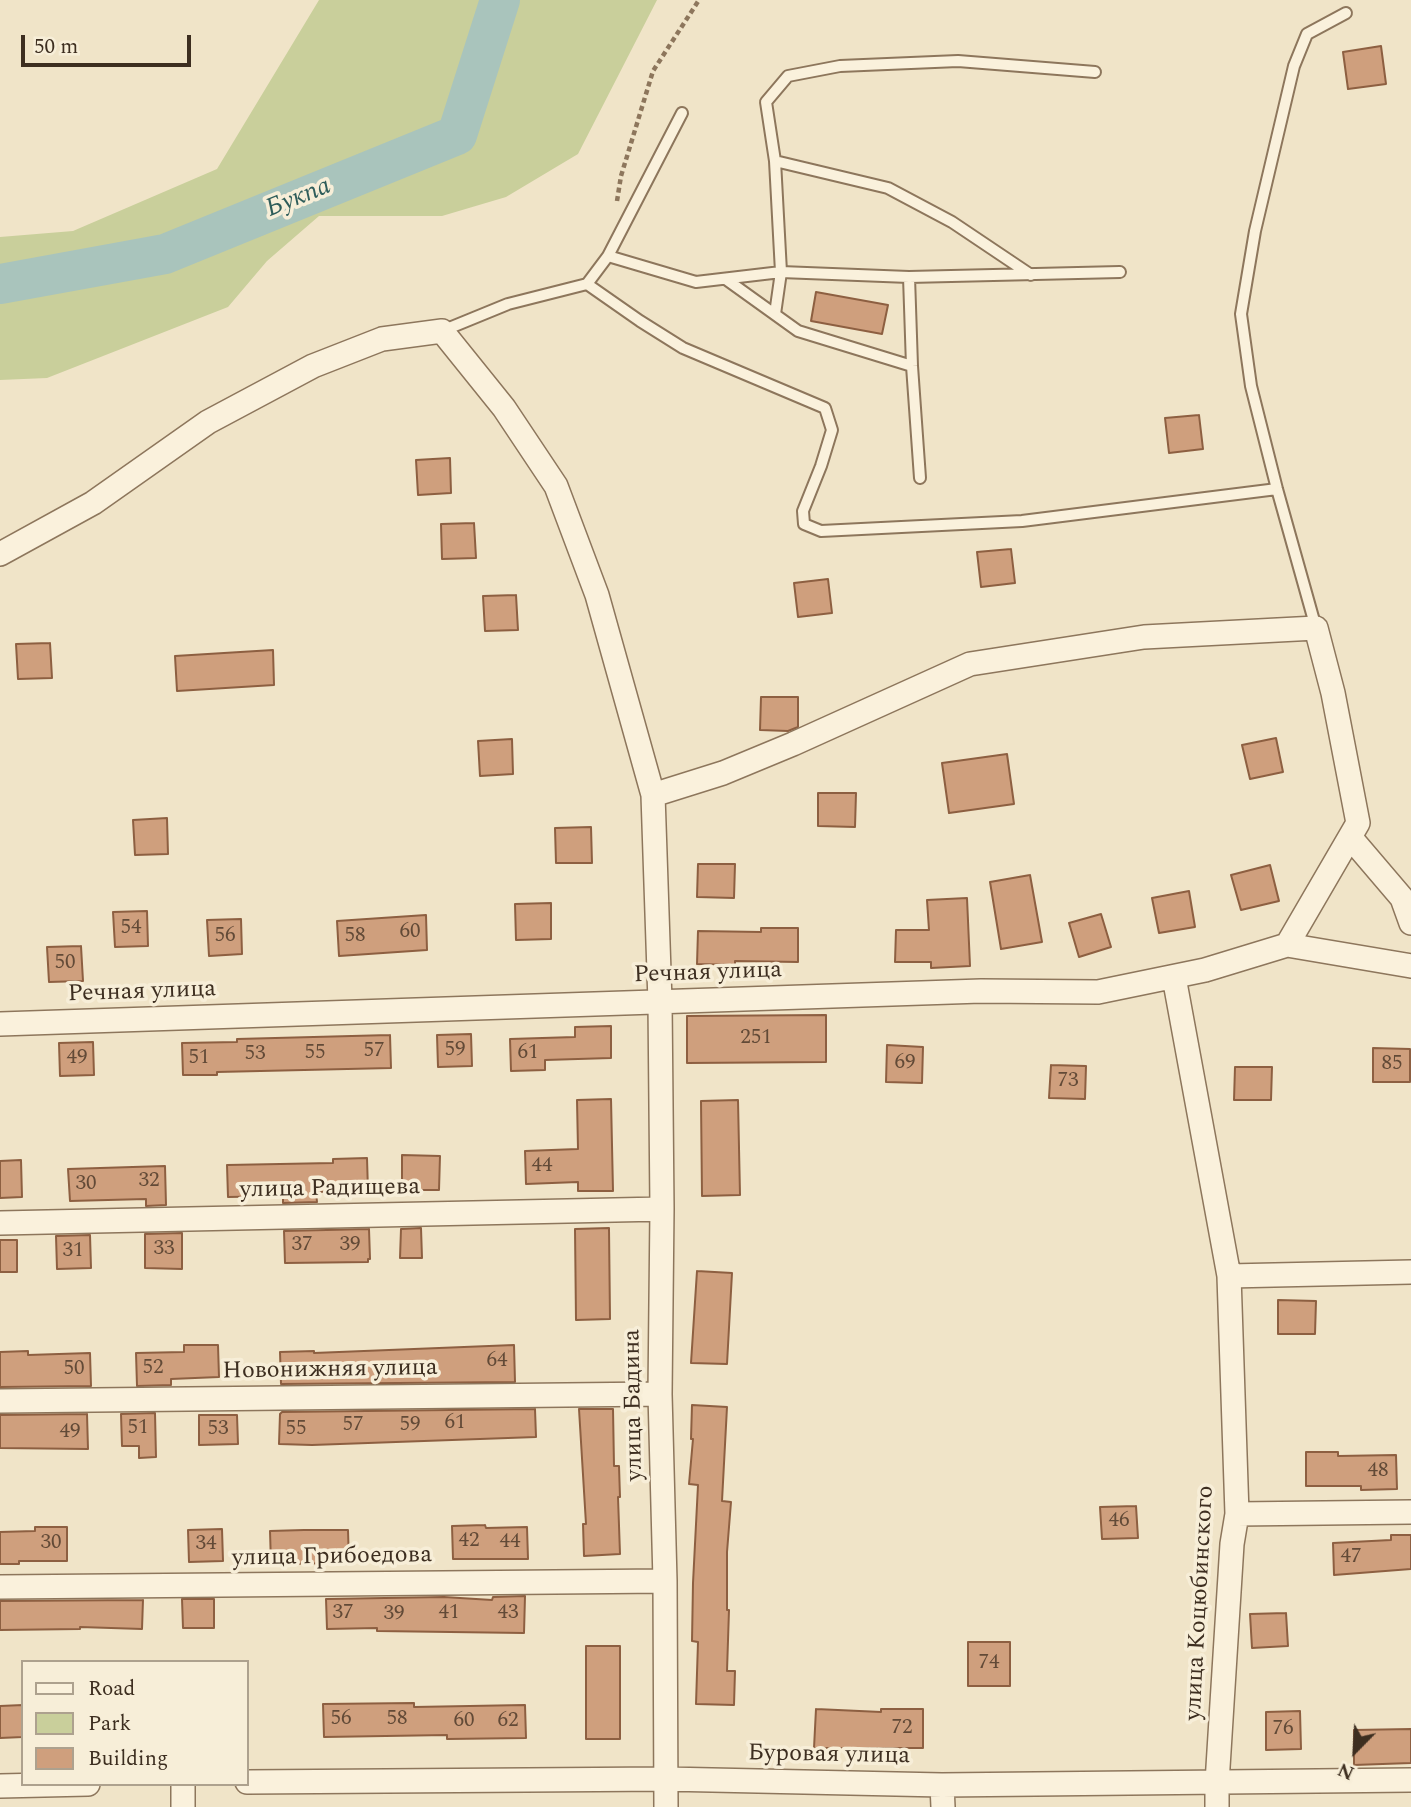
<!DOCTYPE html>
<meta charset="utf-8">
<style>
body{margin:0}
#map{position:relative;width:1411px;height:1807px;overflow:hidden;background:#f0e4c8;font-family:Spectral,serif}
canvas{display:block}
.legend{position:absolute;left:21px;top:1660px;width:228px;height:126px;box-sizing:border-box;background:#f7eed8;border:2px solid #ada18e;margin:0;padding:9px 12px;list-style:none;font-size:21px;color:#3d2e20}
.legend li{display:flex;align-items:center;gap:14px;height:35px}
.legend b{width:35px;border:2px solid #ada18e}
.north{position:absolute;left:1320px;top:1716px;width:70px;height:70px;-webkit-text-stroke:5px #f7eed8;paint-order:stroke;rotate:204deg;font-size:19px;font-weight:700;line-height:28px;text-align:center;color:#3d2e20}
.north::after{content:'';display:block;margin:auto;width:24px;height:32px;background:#3d2e20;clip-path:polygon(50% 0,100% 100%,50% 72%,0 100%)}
.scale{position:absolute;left:21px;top:35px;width:170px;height:32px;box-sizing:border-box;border:4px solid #3d2e20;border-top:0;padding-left:9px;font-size:21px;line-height:24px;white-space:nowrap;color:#3d2e20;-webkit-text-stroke:5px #f7eed8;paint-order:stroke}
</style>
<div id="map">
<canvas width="1411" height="1807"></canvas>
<ul class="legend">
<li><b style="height:9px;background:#faf1dc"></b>Road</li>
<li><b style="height:19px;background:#c9cf9b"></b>Park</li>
<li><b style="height:19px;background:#cf9f7d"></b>Building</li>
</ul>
<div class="north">N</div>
<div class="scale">50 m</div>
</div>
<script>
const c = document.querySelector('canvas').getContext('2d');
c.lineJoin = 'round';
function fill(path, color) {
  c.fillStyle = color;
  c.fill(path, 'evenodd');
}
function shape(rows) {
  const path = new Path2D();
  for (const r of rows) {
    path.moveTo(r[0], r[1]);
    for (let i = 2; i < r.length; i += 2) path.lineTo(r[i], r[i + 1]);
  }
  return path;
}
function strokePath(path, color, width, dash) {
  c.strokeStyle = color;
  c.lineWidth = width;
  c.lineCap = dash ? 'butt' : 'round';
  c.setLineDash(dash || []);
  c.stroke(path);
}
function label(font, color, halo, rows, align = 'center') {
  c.font = font + ' Spectral,serif';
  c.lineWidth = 7;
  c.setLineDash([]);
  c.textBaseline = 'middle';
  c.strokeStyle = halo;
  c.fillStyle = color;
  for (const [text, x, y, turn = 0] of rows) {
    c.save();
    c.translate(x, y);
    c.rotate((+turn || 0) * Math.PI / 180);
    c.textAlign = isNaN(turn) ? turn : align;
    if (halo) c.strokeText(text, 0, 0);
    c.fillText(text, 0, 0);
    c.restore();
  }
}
fill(shape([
 [319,0,657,0,578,154,506,197,442,216,319,216,267,261,228,307,47,378,0,380,0,237,73,231,217,169]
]), '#c9cf9b');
strokePath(shape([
 [0,284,165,254,457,135,500,0]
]), '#a9c4bc', 40);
const building = shape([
 [1381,46,1386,84,1348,89,1343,52,1381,46],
 [816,292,888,305,882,334,811,321,816,292],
 [1199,415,1203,449,1169,453,1165,418,1199,415],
 [450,458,451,493,418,495,416,460,450,458],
 [474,523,476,558,442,559,441,524,474,523],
 [1011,549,1015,583,981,587,977,552,1011,549],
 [828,579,832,613,798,617,794,583,828,579],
 [516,595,518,630,485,631,483,596,516,595],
 [50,643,52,678,18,679,16,644,50,643],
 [273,650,274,685,177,691,175,656,273,650],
 [761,697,798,697,798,727,788,731,760,730,761,697],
 [1276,738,1283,772,1250,779,1242,745,1276,738],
 [512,739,513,774,480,776,478,741,512,739],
 [1007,754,1014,804,949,813,942,763,1007,754],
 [818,793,856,793,855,827,818,826,818,793],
 [167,818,168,854,135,855,133,820,167,818],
 [591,827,592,863,556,863,555,828,591,827],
 [698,864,735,864,734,898,697,897,698,864],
 [1270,865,1279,901,1241,910,1231,875,1270,865],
 [1030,875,1042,942,1001,949,990,882,1030,875],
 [1189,891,1195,927,1159,933,1152,898,1189,891],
 [967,898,970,966,931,968,931,962,895,962,896,930,929,930,927,900,967,898],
 [551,903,551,939,516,940,515,904,551,903],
 [147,911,148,946,115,947,113,912,147,911],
 [1101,914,1111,947,1079,957,1069,923,1101,914],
 [426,915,427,950,339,956,337,921,426,915],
 [241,919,242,954,209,956,207,920,241,919],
 [761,928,798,928,798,962,735,961,735,965,697,964,698,931,761,932,761,928],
 [81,946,83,981,49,982,47,947,81,946],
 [826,1015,826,1062,687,1063,687,1016,826,1015],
 [611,1026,611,1058,545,1060,545,1070,511,1071,510,1039,575,1037,575,1027,611,1026],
 [471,1034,472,1066,438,1067,437,1035,471,1034],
 [390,1035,391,1068,217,1072,217,1075,183,1075,182,1043,237,1042,237,1039,390,1035],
 [93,1042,94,1075,60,1076,59,1043,93,1042],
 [887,1045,923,1047,922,1083,886,1082,887,1045],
 [1373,1048,1410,1049,1410,1082,1373,1082,1373,1048],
 [1051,1065,1086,1066,1085,1099,1049,1098,1051,1065],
 [1235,1067,1272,1067,1271,1100,1234,1100,1235,1067],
 [611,1099,613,1191,578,1191,578,1182,526,1184,525,1151,578,1149,577,1100,611,1099],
 [738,1100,740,1195,702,1196,701,1101,738,1100],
 [402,1155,440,1156,439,1190,402,1190,402,1155],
 [367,1158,368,1191,316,1192,317,1202,283,1203,283,1196,228,1197,227,1165,333,1163,333,1159,367,1158],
 [21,1160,22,1197,0,1198,0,1161,21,1160],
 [165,1166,166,1205,146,1206,146,1199,70,1201,68,1169,165,1166],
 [421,1228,422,1258,400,1258,401,1229,421,1228],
 [609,1228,610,1319,576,1320,575,1229,609,1228],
 [369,1229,370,1259,368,1259,368,1262,285,1263,284,1231,369,1229],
 [182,1233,182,1269,145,1268,145,1234,182,1233],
 [90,1235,91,1268,57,1269,56,1236,90,1235],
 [0,1240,17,1240,17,1272,0,1272,0,1240],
 [697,1271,732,1273,727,1364,691,1363,697,1271],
 [1278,1300,1316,1301,1315,1334,1278,1334,1278,1300],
 [184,1345,218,1345,219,1377,171,1379,171,1385,137,1386,136,1353,184,1352,184,1345],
 [514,1345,515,1382,281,1384,280,1352,314,1351,314,1353,514,1345],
 [28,1351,28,1355,90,1353,91,1386,0,1387,0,1352,28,1351],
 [692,1405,727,1407,722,1501,731,1502,727,1552,727,1610,729,1610,727,1671,735,1671,734,1705,696,1704,698,1642,692,1641,693,1583,698,1485,689,1484,693,1439,691,1439,692,1405],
 [535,1409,536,1437,312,1445,279,1444,280,1414,282,1412,535,1409],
 [579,1409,613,1409,614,1466,619,1466,620,1497,618,1497,620,1554,584,1556,583,1524,586,1524,579,1409],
 [155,1413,156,1457,139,1458,139,1446,122,1446,121,1414,155,1413],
 [87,1414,88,1449,0,1448,0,1415,87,1414],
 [199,1415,237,1415,238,1444,199,1445,199,1415],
 [1306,1452,1338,1452,1338,1456,1396,1455,1397,1489,1361,1490,1361,1486,1306,1486,1306,1452],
 [1136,1506,1138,1538,1102,1539,1100,1507,1136,1506],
 [485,1525,486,1528,527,1527,528,1559,453,1559,452,1526,485,1525],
 [35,1527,67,1527,67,1561,19,1561,19,1564,0,1564,0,1532,35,1531,35,1527],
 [222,1529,223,1561,189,1562,188,1530,222,1529],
 [304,1530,348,1530,349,1563,271,1564,270,1531,304,1530],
 [1391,1535,1411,1535,1411,1569,1334,1575,1333,1543,1391,1540,1391,1535],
 [525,1596,524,1633,377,1631,377,1628,327,1629,326,1599,444,1597,492,1600,493,1597,525,1596],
 [182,1599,214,1599,214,1628,183,1628,182,1599],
 [143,1600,142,1629,80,1627,80,1629,0,1630,0,1601,143,1600],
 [1286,1613,1288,1646,1252,1648,1250,1614,1286,1613],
 [968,1642,1010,1642,1010,1686,968,1686,968,1642],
 [586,1646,620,1646,620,1739,586,1739,586,1646],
 [414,1703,414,1707,525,1705,526,1738,447,1739,447,1735,324,1737,323,1704,414,1703],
 [23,1705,23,1737,0,1738,0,1706,23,1705],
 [816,1709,881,1712,881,1709,923,1709,923,1748,814,1748,816,1709],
 [1300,1711,1301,1749,1266,1750,1266,1712,1300,1711],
 [1411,1729,1411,1763,1354,1765,1354,1730,1411,1729]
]);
fill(building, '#cf9f7d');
strokePath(building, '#8d5f41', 2);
const service = shape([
 [775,161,888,188,952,222,1031,275],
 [608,256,696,282,781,272,909,277,1120,272],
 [909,277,912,366,920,478],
 [727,280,798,331,912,366],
 [587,284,640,321,683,348,825,408,832,430,821,466,803,511,804,524,821,531,1022,521,1277,489],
 [775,314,781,272,775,161,766,102,788,76,840,66,958,61,1095,72],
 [442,331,508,304,587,284,608,256,682,113],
 [1316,628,1277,489,1251,386,1241,314,1255,231,1294,66,1307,34,1346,13]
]);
const minor = shape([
 [0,554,93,503,208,422,313,366,382,339,442,331,504,408,556,486,597,595,653,795,660,1002,662,1209,660,1394,665,1581,666,1807],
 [653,795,723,773,793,744,970,664,1144,637,1316,628,1333,693,1358,823,1287,945],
 [1350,837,1402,898,1411,923],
 [1174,977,1229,1276,1237,1514,1232,1544,1217,1783,1217,1807],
 [0,1024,981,991,1098,992,1205,970,1287,945,1411,966],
 [0,1223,662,1209],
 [1229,1276,1411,1272],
 [0,1401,660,1394],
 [1237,1514,1411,1512],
 [0,1587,665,1581],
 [247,1782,666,1779,942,1785,1411,1780],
 [183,1784,183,1807],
 [942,1785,943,1807],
 [0,1786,88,1784]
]);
strokePath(service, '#8d765c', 14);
strokePath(minor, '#8d765c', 26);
strokePath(shape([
 [617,201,621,176,653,71,699,0]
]), '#8d765c', 4.5, [5, 3.5]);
strokePath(service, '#faf1dc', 10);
strokePath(minor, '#faf1dc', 23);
label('21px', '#624a37', null, [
 ["54",131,929],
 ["60",410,933],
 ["56",225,937],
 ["58",355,937],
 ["50",65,964],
 ["251",756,1039],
 ["59",455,1051],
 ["57",374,1052],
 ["55",315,1054],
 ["61",528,1054],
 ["53",255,1055],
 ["49",77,1059],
 ["51",199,1059],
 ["69",905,1064],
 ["85",1392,1065],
 ["73",1068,1082],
 ["44",542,1167],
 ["32",149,1182],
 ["30",86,1185],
 ["37",302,1246],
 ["39",350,1246],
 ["33",164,1250],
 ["31",73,1252],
 ["64",497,1362],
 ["52",153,1369],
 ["50",74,1370],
 ["61",455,1424],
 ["57",353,1426],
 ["59",410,1426],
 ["51",138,1429],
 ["53",218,1430],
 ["55",296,1430],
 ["49",70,1433],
 ["48",1378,1472],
 ["46",1119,1522],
 ["42",469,1542],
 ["44",510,1543],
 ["30",51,1544],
 ["34",206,1545],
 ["47",1351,1558],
 ["37",343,1614],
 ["41",449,1614],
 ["43",508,1614],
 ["39",394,1615],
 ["74",989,1664],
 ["56",341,1720],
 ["58",397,1720],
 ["60",464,1722],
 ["62",508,1722],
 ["72",902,1729],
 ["76",1283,1730]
]);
label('24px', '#3d2e20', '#f7eed8', [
 ["Речная улица",708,974,-2],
 ["Речная улица",142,993,-2],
 ["улица Радищева",330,1190,-1],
 ["Новонижняя улица",330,1371,-1],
 ["улица Бадина",635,1405,-91],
 ["улица Грибоедова",332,1558,-1],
 ["улица Коцюбинского",1201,1603,-87],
 ["Буровая улица",829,1756,1]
]);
label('italic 26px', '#2f5d5a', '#f7eed8', [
 ["Букпа",299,199,-22]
]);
</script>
